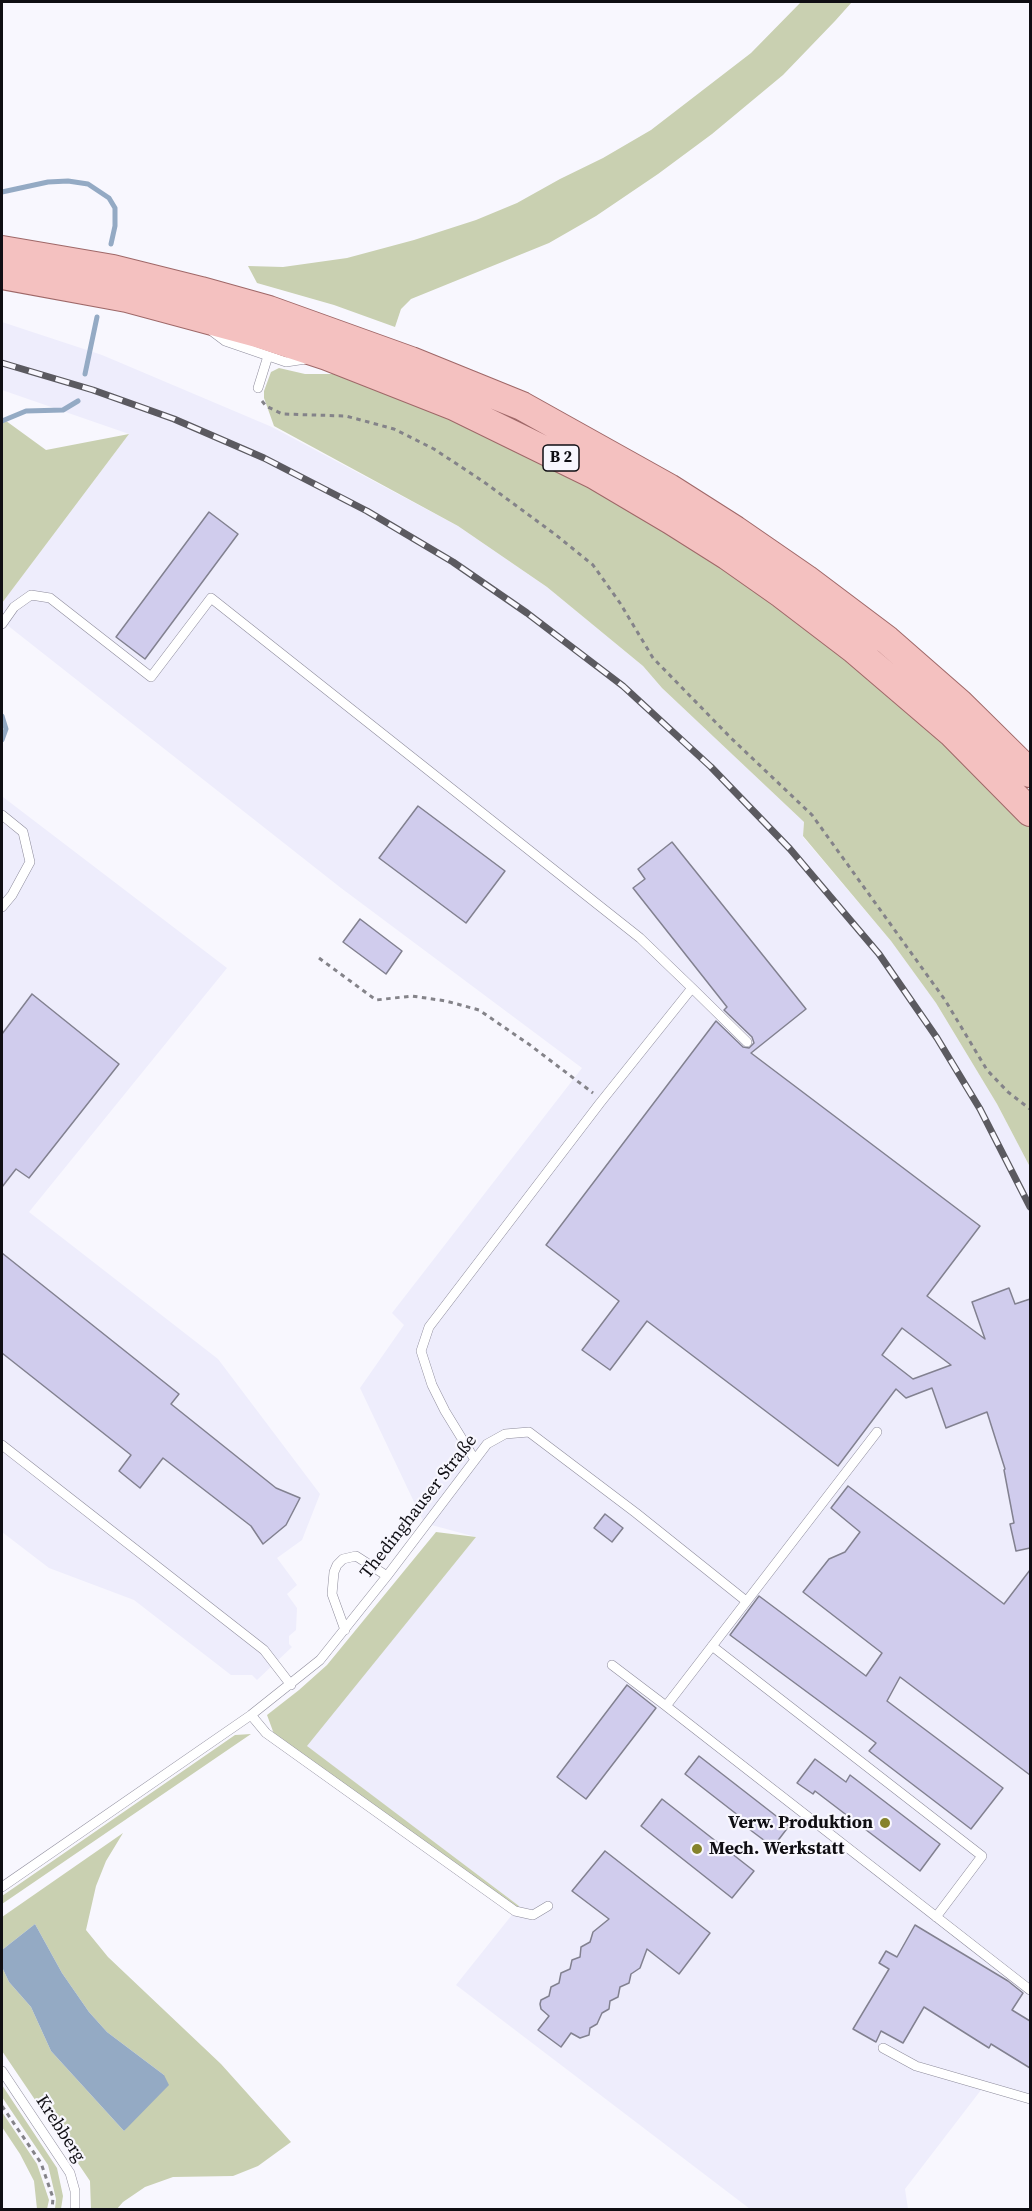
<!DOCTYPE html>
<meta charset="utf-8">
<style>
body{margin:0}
#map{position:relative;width:1032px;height:2211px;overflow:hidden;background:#f8f7fe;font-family:"Source Serif 4",serif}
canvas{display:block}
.frame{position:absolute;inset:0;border:3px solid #0f0e13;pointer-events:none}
</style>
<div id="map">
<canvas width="1032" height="2211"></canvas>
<div class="frame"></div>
</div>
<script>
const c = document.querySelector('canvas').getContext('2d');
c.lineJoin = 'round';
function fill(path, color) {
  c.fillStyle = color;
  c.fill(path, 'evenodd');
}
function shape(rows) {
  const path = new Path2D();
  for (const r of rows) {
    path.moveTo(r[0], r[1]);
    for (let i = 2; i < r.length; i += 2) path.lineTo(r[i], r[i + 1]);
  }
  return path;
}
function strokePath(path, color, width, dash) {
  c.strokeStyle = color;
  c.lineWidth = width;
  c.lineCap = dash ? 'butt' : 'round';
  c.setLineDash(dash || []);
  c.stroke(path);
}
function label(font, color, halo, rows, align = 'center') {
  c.font = font + ' "Source Serif 4",serif';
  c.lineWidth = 4.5;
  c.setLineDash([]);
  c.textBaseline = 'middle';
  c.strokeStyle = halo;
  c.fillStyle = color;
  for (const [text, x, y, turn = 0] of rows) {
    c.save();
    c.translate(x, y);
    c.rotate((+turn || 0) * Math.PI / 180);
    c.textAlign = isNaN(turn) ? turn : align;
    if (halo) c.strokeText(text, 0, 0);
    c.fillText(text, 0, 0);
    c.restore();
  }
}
fill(shape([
 [2,322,102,355,272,427,458,526,547,587,643,666,662,688,804,822,803,837,891,941,936,1003,997,1104,1030,1167,1030,2103,981,2090,905,2189,908,2209,750,2209,456,1985,519,1906,306,1746,476,1537,424,1523,360,1388,404,1325,392,1313,582,1068,341,888,2,621,2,603,129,434,2,390],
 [3,797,227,968,29,1212,218,1359,320,1494,302,1540,277,1558,297,1585,287,1594,297,1608,296,1630,289,1636,289,1644,292,1647,257,1680,252,1675,231,1675,134,1600,49,1568,2,1532,2,799]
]), '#eeedfc');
fill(shape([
 [801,2,852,2,835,21,783,75,712,134,658,174,596,216,549,243,411,299,401,309,395,327,334,305,257,283,248,266,283,267,347,258,414,240,476,220,517,203,560,179,603,158,651,130,751,53],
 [279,368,305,374,337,374,399,388,654,519,861,667,1016,812,1030,828,1030,1167,997,1104,936,1003,891,941,803,836,804,822,662,688,643,666,547,587,458,526,274,426,264,398,264,391,271,372],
 [2,418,46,450,129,434,2,603],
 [436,1532,476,1537,307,1746,519,1906,515,1911,274,1734,267,1715,299,1690,327,1665],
 [251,1734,2,1904,2,1896,235,1735],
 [123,1833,106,1861,96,1886,86,1930,108,1957,221,2064,291,2142,258,2166,233,2176,173,2177,145,2187,123,2202,117,2209,91,2209,90,2181,2,2051,2,1967,9,1982,31,2007,51,2051,124,2131,164,2075,107,2032,89,2012,62,1973,35,1924,2,1950,2,1917],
 [2,2085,57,2168,63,2196,61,2209,55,2209,56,2199,48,2165,2,2097],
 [2,2112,37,2164,49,2200,47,2209,37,2209,34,2181,20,2154,2,2127]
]), '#c9d0b1');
fill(shape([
 [35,1924,62,1973,89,2012,107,2032,164,2075,169,2085,124,2131,51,2051,31,2007,9,1982,2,1967,2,1950]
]), '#94aac4');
strokePath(shape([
 [2,192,48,182,68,181,88,184,109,198,115,208,115,226,111,244],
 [85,374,97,317],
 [2,421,26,411,63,410,78,401],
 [2,716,6,729,2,740]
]), '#94aac4', 5);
const building = shape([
 [209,512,238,534,145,659,116,637,209,512],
 [418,806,505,871,466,923,379,858,418,806],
 [672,842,806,1009,751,1053,980,1226,927,1296,985,1339,972,1302,1009,1288,1015,1304,1030,1299,1030,1548,1016,1551,1010,1524,1014,1523,1004,1470,1005,1469,987,1412,946,1428,932,1388,906,1398,896,1389,838,1466,647,1321,610,1370,582,1350,619,1301,546,1245,716,1021,743,1047,749,1048,754,1043,752,1037,724,1010,727,1007,633,888,645,879,638,869,672,842],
 [902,1328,951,1365,913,1379,882,1355,902,1328],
 [360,919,402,951,386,974,343,942,360,919],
 [32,994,119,1064,29,1178,16,1169,2,1187,2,1034,32,994],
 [2,1253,179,1394,171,1404,276,1488,300,1498,286,1525,263,1544,251,1526,163,1458,140,1488,119,1471,131,1455,2,1353,2,1253],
 [848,1486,1004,1604,1030,1570,1030,1775,900,1677,887,1701,1003,1788,971,1829,869,1751,876,1743,730,1635,759,1596,866,1676,882,1653,803,1592,829,1559,845,1552,860,1532,831,1508,848,1486],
 [605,1514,623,1528,612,1542,594,1528,605,1514],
 [627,1685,656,1708,586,1799,557,1777,627,1685],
 [699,1756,789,1826,773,1847,745,1826,748,1823,685,1774,699,1756],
 [815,1759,846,1782,850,1775,940,1844,920,1871,815,1791,813,1794,797,1783,815,1759],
 [662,1799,754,1871,732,1898,641,1826,662,1799],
 [605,1851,710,1933,679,1974,647,1949,640,1968,631,1974,629,1983,620,1987,618,1997,610,2001,609,2009,602,2013,597,2024,590,2028,589,2035,580,2038,571,2033,561,2047,538,2030,549,2016,541,2009,540,2004,541,2000,549,1996,551,1987,559,1983,561,1973,570,1969,572,1960,580,1957,581,1947,590,1942,593,1932,609,1919,572,1891,605,1851],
 [915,1925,1008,1981,1023,1993,1012,2010,1030,2021,1030,2068,991,2044,989,2048,924,2007,903,2043,881,2031,876,2042,853,2029,889,1969,879,1963,886,1951,897,1957,915,1925]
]);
fill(building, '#d0cced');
strokePath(building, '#828190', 1.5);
const lane = shape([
 [213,332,225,341,286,362,306,359],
 [258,388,268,356],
 [2,624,14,607,31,595,50,598,151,677,211,598,640,938,692,988,600,1103,429,1327,421,1351,432,1385,445,1411,475,1460],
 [2,815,23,832,30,862,12,895,2,907],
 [692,988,747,1042],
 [877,1432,666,1706,1030,1990],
 [2,1445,264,1650,291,1685],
 [345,1630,332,1594,334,1572,337,1565,343,1559,356,1556,387,1576],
 [712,1646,982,1856,936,1917],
 [612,1665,666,1706],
 [251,1715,266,1733,515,1911,533,1915,548,1906],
 [2,1887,251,1715,320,1660,387,1576,487,1444,505,1434,529,1432,636,1513,746,1601],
 [883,2048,916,2066,1030,2099],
 [2,2071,70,2173,75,2191,75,2210]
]);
const primary = shape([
 [2,250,113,269,201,291,269,310,411,361,522,406,669,488,735,530,806,579,887,640,959,703,1030,773],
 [2,275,127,298,257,333,327,356,454,406,595,475,671,520,728,556,782,594,854,649,951,732,1030,812]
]);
strokePath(lane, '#8e8c9c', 10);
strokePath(primary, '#9f6868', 30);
strokePath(shape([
 [262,401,266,406,282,414,346,416,394,429,434,449,484,482,556,535,593,565,620,603,653,658,731,738,812,815,945,1000,987,1070,1008,1092,1030,1109],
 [319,958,376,1000,412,996,446,1001,479,1010,530,1045,593,1093],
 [2,2106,41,2163,53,2198,52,2210]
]), '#848389', 3, [4.5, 4.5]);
strokePath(lane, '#fff', 9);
strokePath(primary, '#f4c1c0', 28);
const rail = shape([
 [2,363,93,390,174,419,264,458,367,511,453,562,527,613,623,686,711,767,790,849,879,954,937,1038,980,1109,1030,1207]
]);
strokePath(rail, '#5b5a60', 7);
strokePath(rail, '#f8f7fe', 4.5, [14]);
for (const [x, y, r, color] of [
 [885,1823,6,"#85832c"],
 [697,1849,6,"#85832c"]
]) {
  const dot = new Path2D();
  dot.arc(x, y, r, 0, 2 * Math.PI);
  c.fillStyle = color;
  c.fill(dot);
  strokePath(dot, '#f8f7fe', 2);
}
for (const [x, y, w] of [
 [561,458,36]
]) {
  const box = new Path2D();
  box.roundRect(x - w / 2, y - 13, w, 26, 4.5);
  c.fillStyle = '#f8f7fe';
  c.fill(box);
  strokePath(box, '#0f0e13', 1.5);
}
label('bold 16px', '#0f0e13', null, [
 ["B 2",561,458]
]);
label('18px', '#0f0e13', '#f8f7fe', [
 ["Thedinghauser Straße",419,1507,-52],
 ["Krebberg",60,2129,57]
]);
label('bold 18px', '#0f0e13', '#f8f7fe', [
 ["Verw. Produktion",873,1823],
 ["Mech. Werkstatt",709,1849,"left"]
], 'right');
</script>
